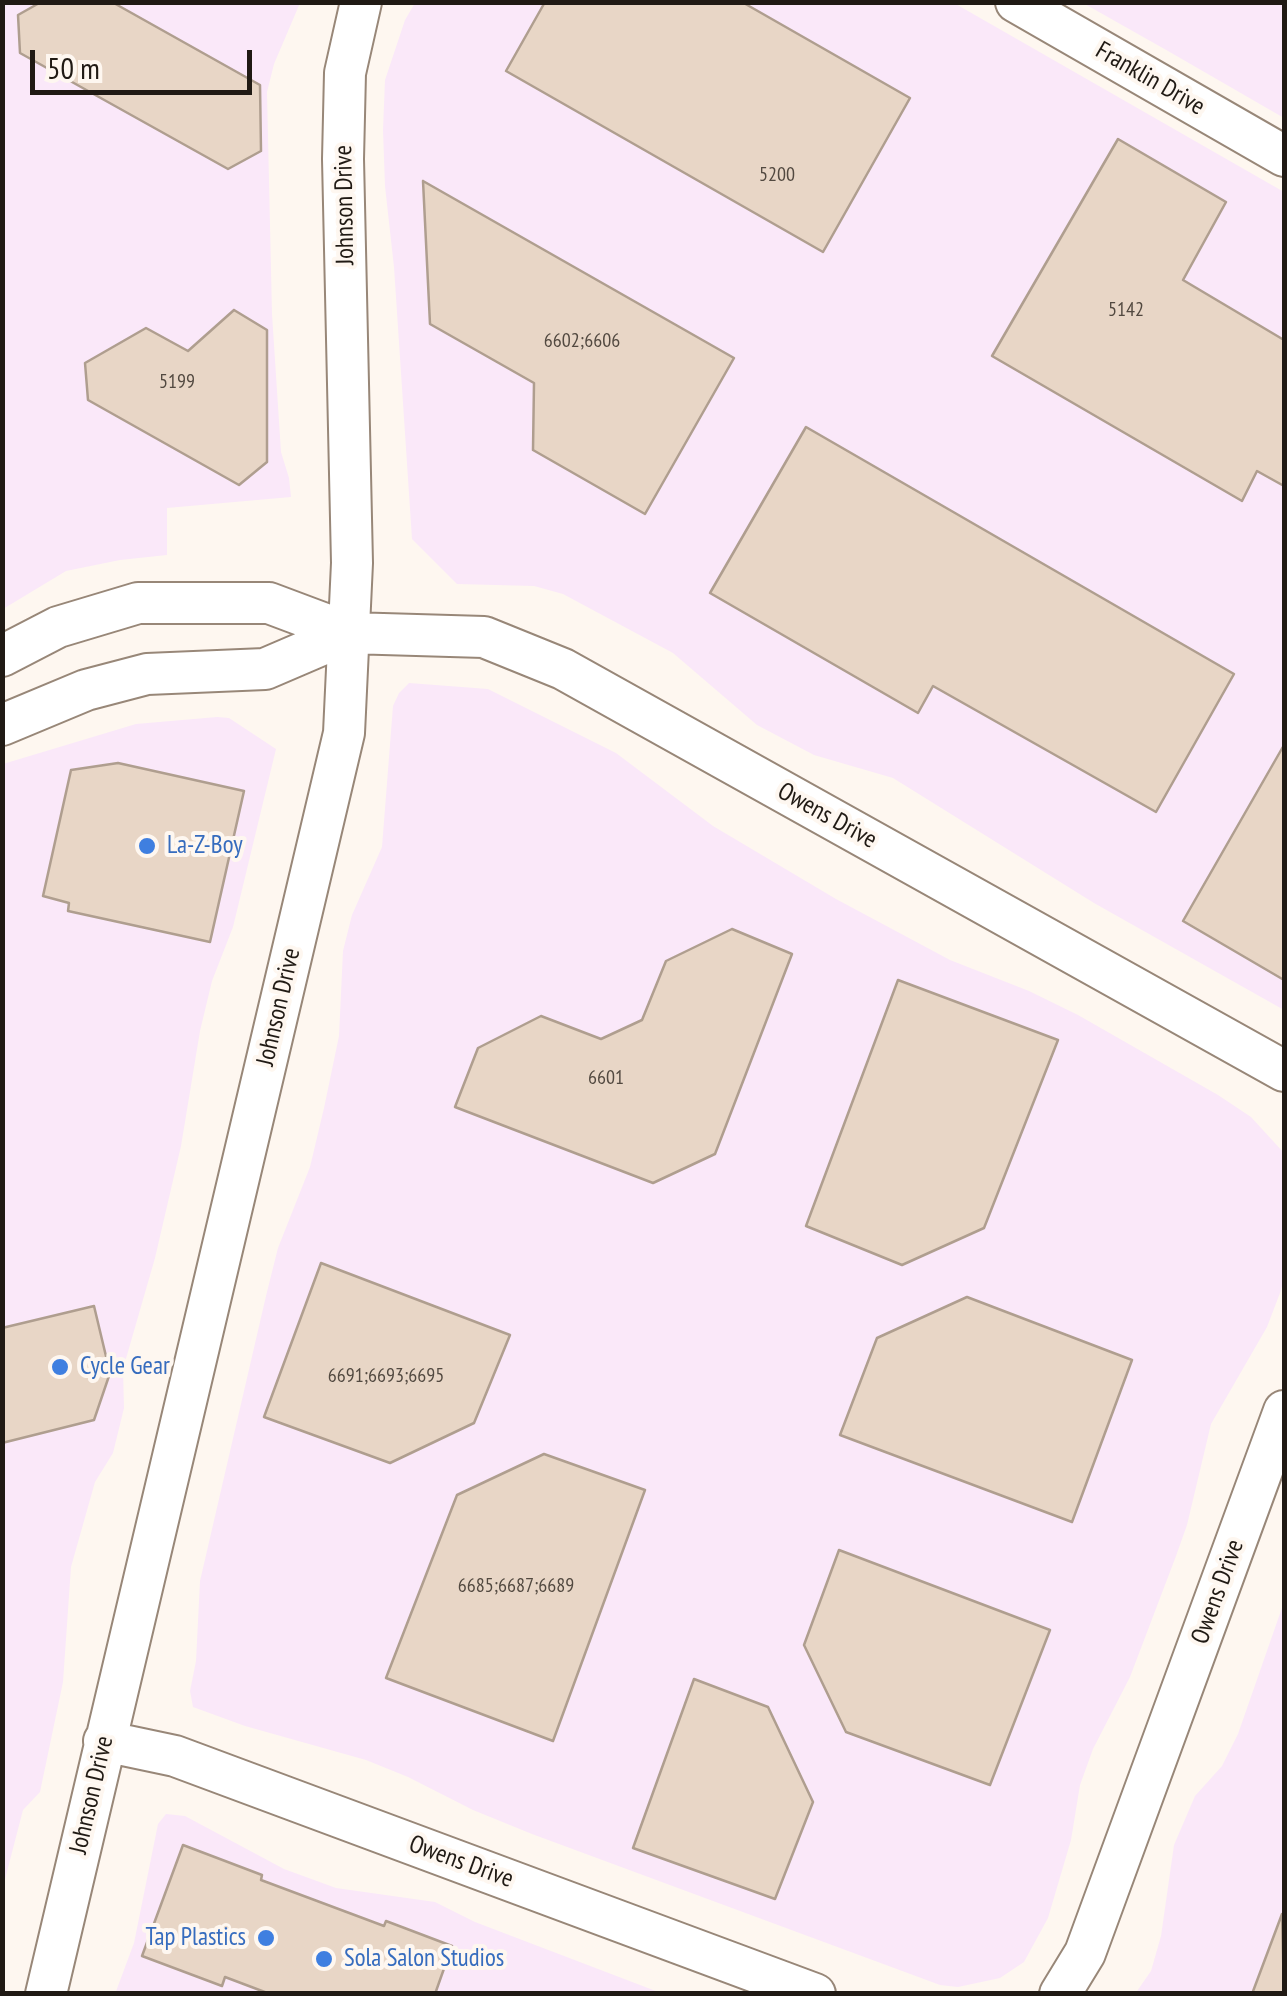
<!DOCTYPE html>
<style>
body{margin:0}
#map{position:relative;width:1287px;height:1996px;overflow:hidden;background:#fef7f0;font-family:"PT Sans Narrow",sans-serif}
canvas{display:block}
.frame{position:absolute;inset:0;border:5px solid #201a14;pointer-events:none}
.scale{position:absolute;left:30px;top:50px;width:222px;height:45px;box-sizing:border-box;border:5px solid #201a14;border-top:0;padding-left:12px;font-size:30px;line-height:35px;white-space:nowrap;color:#201a14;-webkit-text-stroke:8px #fef7f0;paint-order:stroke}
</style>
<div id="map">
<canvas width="1287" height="1996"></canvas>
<div class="frame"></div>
<div class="scale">50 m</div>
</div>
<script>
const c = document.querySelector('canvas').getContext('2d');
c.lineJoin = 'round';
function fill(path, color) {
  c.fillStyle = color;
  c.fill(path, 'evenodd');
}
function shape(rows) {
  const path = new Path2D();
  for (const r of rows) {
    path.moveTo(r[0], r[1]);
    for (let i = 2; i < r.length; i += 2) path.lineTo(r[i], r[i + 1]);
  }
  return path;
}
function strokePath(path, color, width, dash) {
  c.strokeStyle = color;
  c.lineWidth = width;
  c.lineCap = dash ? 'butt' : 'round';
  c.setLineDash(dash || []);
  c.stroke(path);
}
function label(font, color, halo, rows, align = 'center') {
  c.font = font + ' "PT Sans Narrow",sans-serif';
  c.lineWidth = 8;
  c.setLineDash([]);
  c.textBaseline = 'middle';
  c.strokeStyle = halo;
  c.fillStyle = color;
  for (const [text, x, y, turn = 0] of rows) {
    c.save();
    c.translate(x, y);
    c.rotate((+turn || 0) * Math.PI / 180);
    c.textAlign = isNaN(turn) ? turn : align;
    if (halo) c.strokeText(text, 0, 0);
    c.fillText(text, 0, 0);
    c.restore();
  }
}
fill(shape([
 [3,3,300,3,274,64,267,92,272,314,281,452,289,478,291,497,167,508,167,555,120,560,66,571,3,609],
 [415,3,954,3,1284,192,1284,1010,1094,903,893,778,814,755,757,725,673,653,563,594,534,586,457,584,412,539,394,267,385,186,383,130,385,80,405,20],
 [1083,3,1284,3,1284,118,1168,51],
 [409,683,488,689,616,753,713,826,836,899,950,960,1029,991,1078,1015,1218,1095,1251,1117,1284,1153,1284,1279,1280,1293,1267,1327,1211,1424,1187,1525,1176,1556,1130,1677,1093,1749,1080,1785,1071,1840,1048,1918,1024,1962,1000,1978,958,1987,940,1985,532,1834,473,1810,408,1777,366,1760,245,1726,193,1707,190,1691,196,1661,200,1581,266,1296,278,1248,310,1167,324,1108,339,1036,343,951,352,915,382,847,393,706,399,693],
 [217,717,229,718,276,749,233,927,212,981,200,1031,181,1146,155,1258,123,1369,124,1408,113,1453,95,1482,71,1567,63,1682,40,1792,23,1810,3,1887,3,764,136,724],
 [1284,1602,1284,1993,1135,1994,1151,1971,1161,1936,1174,1845,1195,1796,1222,1766,1238,1734],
 [166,1814,185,1816,284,1869,336,1888,435,1902,475,1922,661,1993,115,1994,134,1943,158,1824]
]), '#fae8f9');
const building = shape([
 [41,2,112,2,260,85,261,151,228,169,20,53,18,15,41,2],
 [545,2,742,2,910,98,823,252,506,71,545,2],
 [1118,139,1226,202,1183,280,1284,340,1284,486,1257,471,1242,501,992,356,1118,139],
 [423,181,734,358,645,514,533,450,534,383,430,324,423,181],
 [234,310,267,330,267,462,239,485,88,400,85,363,146,328,188,351,234,310],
 [806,427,1234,674,1156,812,933,686,918,713,710,593,806,427],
 [1284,745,1284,980,1183,921,1284,745],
 [118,763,244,791,210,942,68,911,69,903,43,896,71,770,118,763],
 [732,929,792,954,715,1154,653,1183,455,1107,478,1048,541,1016,601,1039,642,1020,666,961,732,929],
 [898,980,1058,1040,984,1228,902,1265,806,1226,898,980],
 [321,1263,510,1335,474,1423,390,1463,264,1417,321,1263],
 [967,1297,1132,1360,1072,1522,840,1435,877,1338,967,1297],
 [94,1306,110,1373,94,1420,2,1443,2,1328,94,1306],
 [544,1454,645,1490,553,1741,386,1678,457,1495,544,1454],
 [839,1550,1050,1630,990,1785,846,1732,804,1645,839,1550],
 [694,1679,768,1707,813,1802,775,1899,633,1848,694,1679],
 [183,1845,262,1875,261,1880,384,1926,386,1921,452,1946,435,1994,270,1994,225,1977,222,1986,142,1956,183,1845],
 [1282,1914,1284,1994,1252,1994,1282,1914]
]);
fill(building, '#e8d6c6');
strokePath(building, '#af9e8f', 2.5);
const minor = shape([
 [1016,2,1284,156],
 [2,656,58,627,138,603,269,603,349,633,484,637,563,669,1284,1071],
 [2,725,86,690,147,674,265,669,349,633],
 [104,1741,175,1756,815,1994],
 [46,1994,344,733,352,563,343,159,345,73,361,2],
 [1060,1994,1085,1953,1284,1411]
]);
strokePath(minor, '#988778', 44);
strokePath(minor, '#fff', 40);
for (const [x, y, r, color] of [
 [147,846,10,"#3f7fe0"],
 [60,1367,10,"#3f7fe0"],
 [266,1938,10,"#3f7fe0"],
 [324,1959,10,"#3f7fe0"]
]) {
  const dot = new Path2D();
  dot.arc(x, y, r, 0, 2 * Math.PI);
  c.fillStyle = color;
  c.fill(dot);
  strokePath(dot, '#fef7f0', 4);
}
label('20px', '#524940', null, [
 ["5200",777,175],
 ["5142",1126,310],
 ["6602;6606",582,341],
 ["5199",177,382],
 ["6601",606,1078],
 ["6691;6693;6695",386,1376],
 ["6685;6687;6689",516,1586]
]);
label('25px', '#201a14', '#fef7f0', [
 ["Franklin Drive",1150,79,30],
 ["Johnson Drive",345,205,-91],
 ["Owens Drive",827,816,29],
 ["Johnson Drive",279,1007,-77],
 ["Owens Drive",1218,1592,-70],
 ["Johnson Drive",92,1795,-77],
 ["Owens Drive",461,1862,20]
]);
label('25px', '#366cbe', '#fef7f0', [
 ["La-Z-Boy",167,846],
 ["Cycle Gear",80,1367],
 ["Tap Plastics",246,1938,"right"],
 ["Sola Salon Studios",344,1959]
], 'left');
</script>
